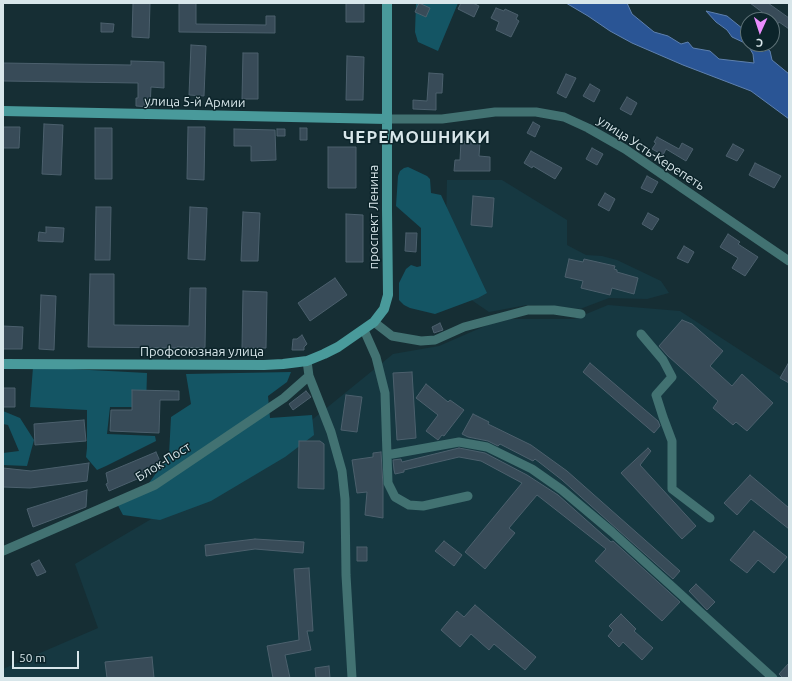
<!DOCTYPE html>
<meta charset="utf-8">
<style>
body{margin:0}
#map{position:relative;width:792px;height:681px;overflow:hidden;background:#162e34;font-family:Ubuntu,sans-serif}
canvas{display:block}
.frame{position:absolute;inset:0;border:4px solid #d8e6ea;pointer-events:none}
.north{position:absolute;left:740px;top:12px;width:40px;height:40px;box-sizing:border-box;background:#0c242a;border:1px solid #5e7277;border-radius:50%;rotate:183deg;font-size:11px;font-weight:700;line-height:16px;text-align:center;color:#d8e6ea}
.north::after{content:'';display:block;margin:auto;width:14px;height:18px;background:#ea8dfd;clip-path:polygon(50% 0,100% 100%,50% 72%,0 100%)}
.scale{position:absolute;left:12px;top:651px;width:67px;height:18px;box-sizing:border-box;border:2px solid #d8e6ea;border-top:0;padding-left:5px;font-size:12px;line-height:14px;white-space:nowrap;color:#d8e6ea;-webkit-text-stroke:3px #0c242a;paint-order:stroke}
</style>
<div id="map">
<canvas width="792" height="681"></canvas>
<div class="frame"></div>
<div class="north">С</div>
<div class="scale">50 m</div>
</div>
<script>
const c = document.querySelector('canvas').getContext('2d');
c.lineJoin = 'round';
function fill(path, color) {
  c.fillStyle = color;
  c.fill(path, 'evenodd');
}
function shape(rows) {
  const path = new Path2D();
  for (const r of rows) {
    path.moveTo(r[0], r[1]);
    for (let i = 2; i < r.length; i += 2) path.lineTo(r[i], r[i + 1]);
  }
  return path;
}
function strokePath(path, color, width, dash) {
  c.strokeStyle = color;
  c.lineWidth = width;
  c.lineCap = dash ? 'butt' : 'round';
  c.setLineDash(dash || []);
  c.stroke(path);
}
function label(font, color, halo, rows, align = 'center') {
  c.font = font + ' Ubuntu,sans-serif';
  c.lineWidth = 3;
  c.setLineDash([]);
  c.textBaseline = 'middle';
  c.strokeStyle = halo;
  c.fillStyle = color;
  for (const [text, x, y, turn = 0] of rows) {
    c.save();
    c.translate(x, y);
    c.rotate((+turn || 0) * Math.PI / 180);
    c.textAlign = isNaN(turn) ? turn : align;
    if (halo) c.strokeText(text, 0, 0);
    c.fillText(text, 0, 0);
    c.restore();
  }
}
fill(shape([
 [447,180,502,180,567,220,567,245,586,255,602,256,617,260,661,281,669,293,647,299,609,298,580,309,554,306,527,305,489,312,451,286,445,263],
 [608,305,680,311,789,382,789,678,3,678,3,669,98,628,75,564,292,436,393,354,439,346,501,319,574,319]
]), '#163841');
fill(shape([
 [416,3,458,3,438,51,418,42,415,32],
 [408,167,427,176,430,179,431,193,441,195,487,293,478,298,435,314,410,308,404,305,399,300,399,283,406,269,411,265,417,267,421,266,421,228,396,206,398,176,400,171,404,168],
 [33,367,147,373,146,407,110,407,107,434,155,436,156,441,106,466,97,470,86,457,87,448,87,410,30,407],
 [291,372,287,382,268,396,270,418,312,415,314,435,285,457,211,501,160,520,123,515,115,500,149,483,169,455,171,417,191,404,186,374],
 [3,411,20,418,34,440,27,466,3,465,3,453,19,451,8,425,3,424]
]), '#145564');
const water = shape([
 [566,3,627,3,632,14,654,32,668,36,681,44,688,42,693,48,710,51,719,59,754,63,753,54,747,44,732,37,727,30,716,22,706,11,727,16,748,33,748,44,761,44,770,51,772,60,789,74,789,119,751,91,683,65,632,43,610,31,588,16,566,3]
]);
fill(water, '#2a5595');
strokePath(water, '#5e80ae', 1);
const building = shape([
 [133,3,150,3,149,38,132,37,133,3],
 [179,3,196,3,196,24,266,25,266,16,275,16,275,33,179,32,179,3],
 [346,3,364,3,364,22,346,22,346,3],
 [419,3,430,8,426,17,415,12,419,3],
 [461,3,473,3,479,6,474,17,458,9,461,3],
 [750,3,768,3,789,18,789,29,779,22,777,25,772,22,772,20,769,20,765,17,766,15,750,3],
 [496,8,504,11,505,9,518,15,516,19,519,21,511,37,496,30,499,22,491,18,496,8],
 [101,23,114,24,113,32,101,32,101,23],
 [191,45,206,46,204,96,189,95,191,45],
 [243,53,258,53,258,99,242,99,243,53],
 [347,56,364,57,363,100,346,100,347,56],
 [131,61,164,62,164,88,151,87,150,107,136,106,136,98,138,98,138,83,3,81,3,63,131,65,131,61],
 [429,73,443,74,442,93,436,93,436,110,413,109,413,100,427,101,429,73],
 [566,74,576,78,566,98,557,93,566,74],
 [590,84,600,90,594,102,583,96,590,84],
 [627,97,637,103,631,115,620,109,627,97],
 [533,122,540,126,535,137,527,133,533,122],
 [44,124,63,125,61,175,42,174,44,124],
 [3,127,20,127,19,148,3,148,3,127],
 [188,127,205,127,204,180,187,179,188,127],
 [95,128,112,128,112,179,95,179,95,128],
 [300,128,307,128,307,140,300,140,300,128],
 [234,129,275,130,276,160,251,161,251,146,234,146,234,129],
 [277,129,285,129,285,136,277,136,277,129],
 [657,137,679,149,682,143,693,149,686,161,666,149,663,155,652,149,656,143,654,142,657,137],
 [461,141,480,142,479,156,490,157,490,171,454,171,455,160,460,160,461,141],
 [733,144,744,150,737,161,726,156,733,144],
 [328,147,356,147,356,188,328,188,328,147],
 [592,148,603,154,597,165,586,159,592,148],
 [531,151,562,168,555,179,533,166,532,168,524,163,531,151],
 [755,163,781,176,774,188,749,175,755,163],
 [647,176,658,182,652,193,641,188,647,176],
 [605,193,615,199,609,211,598,205,605,193],
 [473,196,494,198,492,227,471,225,473,196],
 [96,207,111,207,110,260,95,260,96,207],
 [190,207,207,208,205,260,188,259,190,207],
 [243,212,260,213,258,261,241,261,243,212],
 [648,213,659,219,652,230,642,224,648,213],
 [346,214,363,215,363,262,346,262,346,214],
 [46,227,64,228,63,242,38,241,39,232,46,233,46,227],
 [406,233,417,233,416,252,405,251,406,233],
 [728,234,740,242,738,244,758,257,745,276,732,268,738,258,720,247,728,234],
 [684,246,694,252,688,263,677,258,684,246],
 [569,259,583,262,584,259,615,266,614,269,617,270,617,272,638,278,634,294,612,288,610,295,581,288,583,281,565,277,569,259],
 [90,274,114,274,114,325,189,326,190,288,206,288,205,348,177,347,177,348,88,347,90,274],
 [335,278,347,295,310,321,298,303,335,278],
 [243,291,267,292,266,348,242,348,243,291],
 [41,295,56,296,54,350,39,349,41,295],
 [682,320,692,324,723,351,710,366,732,386,742,374,773,403,747,431,736,422,733,425,713,408,718,401,668,356,659,346,682,320],
 [440,323,443,330,434,333,432,327,440,323],
 [3,326,23,327,22,349,3,349,3,326],
 [302,335,307,344,304,347,304,350,292,350,293,339,297,339,302,335],
 [789,362,789,383,780,378,789,362],
 [590,363,658,421,660,426,654,433,583,372,590,363],
 [412,372,416,438,397,440,393,373,412,372],
 [426,384,448,402,450,400,464,410,444,436,442,435,438,440,426,431,438,415,416,398,426,384],
 [3,388,15,388,15,407,3,407,3,388],
 [132,390,179,391,179,400,160,400,159,433,110,431,111,410,132,410,132,390],
 [306,391,311,397,293,410,289,404,306,391],
 [346,395,362,397,357,432,341,430,346,395],
 [473,414,489,422,488,424,531,445,567,471,680,571,673,579,562,480,535,459,533,461,500,444,498,446,488,441,468,437,462,434,473,414],
 [84,420,86,441,35,445,34,424,84,420],
 [299,441,320,441,324,444,324,489,298,488,299,441],
 [459,448,485,453,527,475,558,495,611,542,613,541,680,602,662,621,595,561,606,549,537,495,509,528,515,533,485,569,465,552,522,483,481,461,459,457,404,470,404,472,395,474,394,470,393,460,401,459,402,462,459,448],
 [648,448,651,451,640,465,696,526,682,539,621,473,648,448],
 [156,452,163,468,109,491,106,484,108,483,106,473,156,452],
 [381,452,383,486,383,518,365,515,367,492,357,493,352,460,373,457,373,453,381,452],
 [89,463,87,481,30,488,3,487,3,468,31,471,89,463],
 [750,475,789,508,789,529,751,499,737,515,724,503,750,475],
 [87,490,86,507,33,527,27,509,87,490],
 [754,531,787,557,774,573,758,560,747,573,730,560,754,531],
 [255,539,304,542,303,553,255,549,206,556,205,545,255,539],
 [444,541,462,555,454,566,435,551,444,541],
 [357,547,367,547,367,561,357,561,357,547],
 [39,560,46,572,37,576,31,564,39,560],
 [309,568,313,631,307,631,311,650,285,655,290,678,273,678,267,646,299,640,294,569,309,568],
 [696,584,715,602,707,610,689,591,696,584],
 [475,605,536,657,525,670,494,644,489,650,471,634,460,647,441,630,457,611,464,617,475,605],
 [621,614,636,629,634,631,653,648,642,660,623,642,619,647,608,636,613,630,609,626,621,614],
 [152,657,154,678,107,678,105,662,152,657],
 [789,663,789,678,783,678,779,674,789,663],
 [329,666,330,678,316,678,315,668,329,666]
]);
fill(building, '#384b58');
strokePath(building, '#4c606d', 1);
strokePath(shape([
 [387,119,442,119,495,112,536,112,564,117,588,128,625,149,789,261],
 [374,322,392,336,421,341,435,340,464,327,528,310,554,310,581,314],
 [364,330,376,357,385,393,387,455,459,442,487,447,532,469,562,490,612,532,773,678],
 [641,334,663,360,672,377,656,395,663,417,672,441,672,489,710,518],
 [309,376,331,432,342,471,345,499,346,575,352,678],
 [387,455,388,483,395,497,409,505,423,506,468,496],
 [3,551,155,485,284,398,309,376,307,361]
]), '#427272', 9);
strokePath(shape([
 [3,111,387,119],
 [3,364,264,365,283,364,307,361,324,354,338,347,374,322,384,309,388,295,387,210,387,3]
]), '#499a9b', 10);
label('13px', '#d8e6ea', '#0c242a', [
 ["улица 5-й Армии",195,102,1],
 ["улица Усть-Керепеть",651,153,33],
 ["проспект Ленина",374,217,-90],
 ["Профсоюзная улица",202,352],
 ["Блок-Пост",163,462,-32]
]);
c.letterSpacing = '1px';
label('bold 17px', '#d8e6ea', '#0c242a', [
 ["ЧЕРЕМОШНИКИ",417,137]
]);
c.letterSpacing = '0px';
</script>
